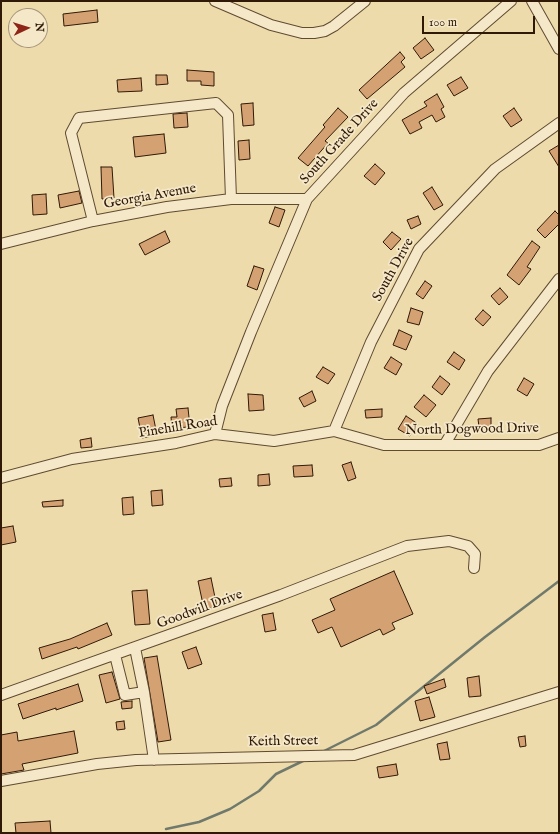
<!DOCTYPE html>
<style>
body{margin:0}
#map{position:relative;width:560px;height:834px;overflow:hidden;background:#eedbac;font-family:"IM FELL English",serif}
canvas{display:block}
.frame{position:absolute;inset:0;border:2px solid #301907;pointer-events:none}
.north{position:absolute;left:8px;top:8px;width:40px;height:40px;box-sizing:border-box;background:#f4e8c9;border:1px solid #a6957b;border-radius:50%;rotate:86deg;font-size:11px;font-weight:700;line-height:16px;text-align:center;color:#301907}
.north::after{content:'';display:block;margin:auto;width:14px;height:18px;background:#8f2418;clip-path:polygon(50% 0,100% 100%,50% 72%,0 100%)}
.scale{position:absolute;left:422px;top:16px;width:113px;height:18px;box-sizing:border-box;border:2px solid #301907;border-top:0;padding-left:5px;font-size:12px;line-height:14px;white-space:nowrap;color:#301907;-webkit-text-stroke:3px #f4e8c9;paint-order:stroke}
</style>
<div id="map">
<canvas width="560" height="834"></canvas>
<div class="frame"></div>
<div class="north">N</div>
<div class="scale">100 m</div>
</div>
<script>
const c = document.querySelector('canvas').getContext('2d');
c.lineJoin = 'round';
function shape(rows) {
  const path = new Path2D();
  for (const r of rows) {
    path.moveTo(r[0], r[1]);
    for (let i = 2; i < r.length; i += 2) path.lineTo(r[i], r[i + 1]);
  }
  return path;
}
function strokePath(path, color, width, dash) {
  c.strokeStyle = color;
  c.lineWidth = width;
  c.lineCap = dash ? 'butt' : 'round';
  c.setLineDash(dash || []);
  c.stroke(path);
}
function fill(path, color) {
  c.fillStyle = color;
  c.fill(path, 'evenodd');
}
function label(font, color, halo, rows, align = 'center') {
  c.font = font + ' "IM FELL English",serif';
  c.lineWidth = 3.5;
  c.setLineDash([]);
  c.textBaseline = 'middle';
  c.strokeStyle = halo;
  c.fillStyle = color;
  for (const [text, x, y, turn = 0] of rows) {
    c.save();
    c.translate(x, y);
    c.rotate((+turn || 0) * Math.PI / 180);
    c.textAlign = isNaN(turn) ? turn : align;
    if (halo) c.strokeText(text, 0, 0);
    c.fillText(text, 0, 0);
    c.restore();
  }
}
strokePath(shape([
 [322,752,376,725,485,637,559,581],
 [166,829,199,822,230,809,259,791,276,774,305,760]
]), '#707a6c', 2.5);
const building = shape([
 [97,10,98,22,64,26,63,14,97,10],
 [425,38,434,50,421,59,413,48,425,38],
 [400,52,405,58,401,62,405,67,367,99,359,90,400,52],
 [187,70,214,72,214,86,201,85,201,81,187,81,187,70],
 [156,75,167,75,168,84,156,85,156,75],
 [461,77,468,88,454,96,447,85,461,77],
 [141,78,142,91,118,92,117,80,141,78],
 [437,94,444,107,441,109,445,117,436,122,432,115,419,122,422,128,410,134,402,120,427,106,424,102,437,94],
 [253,103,254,125,243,126,241,104,253,103],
 [338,108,348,117,325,141,328,143,308,166,298,158,325,127,323,125,338,108],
 [514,108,522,120,511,127,503,116,514,108],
 [187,113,188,127,174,128,173,114,187,113],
 [164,134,166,153,135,157,133,137,164,134],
 [249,140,250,159,239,160,238,141,249,140],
 [559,145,559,167,549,151,559,145],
 [375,164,385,173,375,185,364,176,375,164],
 [101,167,112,167,114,198,102,199,101,167],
 [432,187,443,205,434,210,423,193,432,187],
 [79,191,82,203,60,208,58,195,79,191],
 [46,194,47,214,33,215,32,195,46,194],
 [275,207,285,210,279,227,269,223,275,207],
 [555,211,559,215,559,224,545,238,537,230,555,211],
 [418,216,421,224,411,229,407,220,418,216],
 [165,231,170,242,145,255,139,244,165,231],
 [392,232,401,239,391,250,383,242,392,232],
 [532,241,540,247,527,267,531,269,519,285,507,275,532,241],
 [254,266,264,269,257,290,247,286,254,266],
 [425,281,432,286,423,299,416,294,425,281],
 [500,288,508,297,499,305,491,296,500,288],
 [411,308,423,312,419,325,407,322,411,308],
 [483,310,491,317,483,326,475,319,483,310],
 [399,330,412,336,406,350,393,345,399,330],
 [454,352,465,360,459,370,447,362,454,352],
 [391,357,402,364,396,375,384,368,391,357],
 [323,367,335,374,328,384,316,377,323,367],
 [440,376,450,384,442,395,432,387,440,376],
 [524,378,534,384,527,396,517,390,524,378],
 [312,391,316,401,304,407,299,398,312,391],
 [248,394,263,395,264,410,249,411,248,394],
 [424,395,436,405,426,417,414,407,424,395],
 [188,408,190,427,172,428,171,417,177,417,176,409,188,408],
 [382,409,382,417,366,418,365,410,382,409],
 [153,415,157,435,142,438,138,418,153,415],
 [406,416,418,424,410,436,398,429,406,416],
 [491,418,491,426,479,427,478,419,491,418],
 [91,438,92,447,81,448,80,440,91,438],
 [351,462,356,478,348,481,342,465,351,462],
 [312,465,313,476,294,477,293,466,312,465],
 [269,474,270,485,258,486,258,475,269,474],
 [231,478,232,486,220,487,219,479,231,478],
 [162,490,163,505,152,506,151,491,162,490],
 [133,497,134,514,123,515,122,498,133,497],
 [63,500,63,506,43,507,42,502,63,500],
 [13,526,16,542,1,545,1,528,13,526],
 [394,571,413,614,392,623,395,629,383,635,380,629,341,647,332,627,318,633,312,620,335,610,330,599,394,571],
 [211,578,217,607,204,609,198,581,211,578],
 [147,590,150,624,135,625,132,591,147,590],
 [273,613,276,630,265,632,262,615,273,613],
 [107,623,112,635,78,649,77,647,42,659,39,648,70,639,107,623],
 [196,647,202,664,188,669,182,652,196,647],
 [157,656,171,740,158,742,144,658,157,656],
 [112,672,120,699,106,703,99,675,112,672],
 [479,676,481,696,469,697,467,678,479,676],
 [444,679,446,687,427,694,424,686,444,679],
 [78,684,83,701,56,710,56,708,23,719,18,704,78,684],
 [429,697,435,717,420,721,415,701,429,697],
 [132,701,132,708,122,709,121,702,132,701],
 [124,721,125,729,117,730,116,722,124,721],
 [74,731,78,753,22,764,24,770,1,774,1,735,17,732,18,741,74,731],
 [525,736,526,746,520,747,518,737,525,736],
 [447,742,450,759,440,760,437,744,447,742],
 [396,764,398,775,379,778,377,767,396,764],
 [50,821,51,833,16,833,15,823,50,821]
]);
fill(building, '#d4a172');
strokePath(building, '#301907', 1);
const minor = shape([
 [215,1,271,25,302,33,314,33,325,31,334,26,365,1],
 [532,1,559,49],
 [93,221,71,133,79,118,216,103,228,115,231,199],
 [1,244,93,221,167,207,231,199,307,199],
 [334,431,371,342,419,249,495,169,559,123],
 [215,434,222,406,251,332,307,199,404,93,511,1],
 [445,444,488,371,559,279],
 [1,478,72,459,176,443,215,434,274,441,334,431,384,445,539,445,559,438],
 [115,655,125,695,144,692,135,648],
 [144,692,154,760],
 [1,695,281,595,407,546,449,541,468,546,475,554,474,568],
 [1,781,97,764,136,760,354,755,559,692]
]);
strokePath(minor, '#604a30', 12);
strokePath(minor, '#f4e8c9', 10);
label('14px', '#301907', '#f4e8c9', [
 ["South Grade Drive",340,142,-48],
 ["Georgia Avenue",150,197,-10],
 ["South Drive",394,270,-61],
 ["Pinehill Road",178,428,-9],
 ["North Dogwood Drive",472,430,-1],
 ["Goodwill Drive",200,610,-20],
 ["Keith Street",283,742,-1]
]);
</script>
